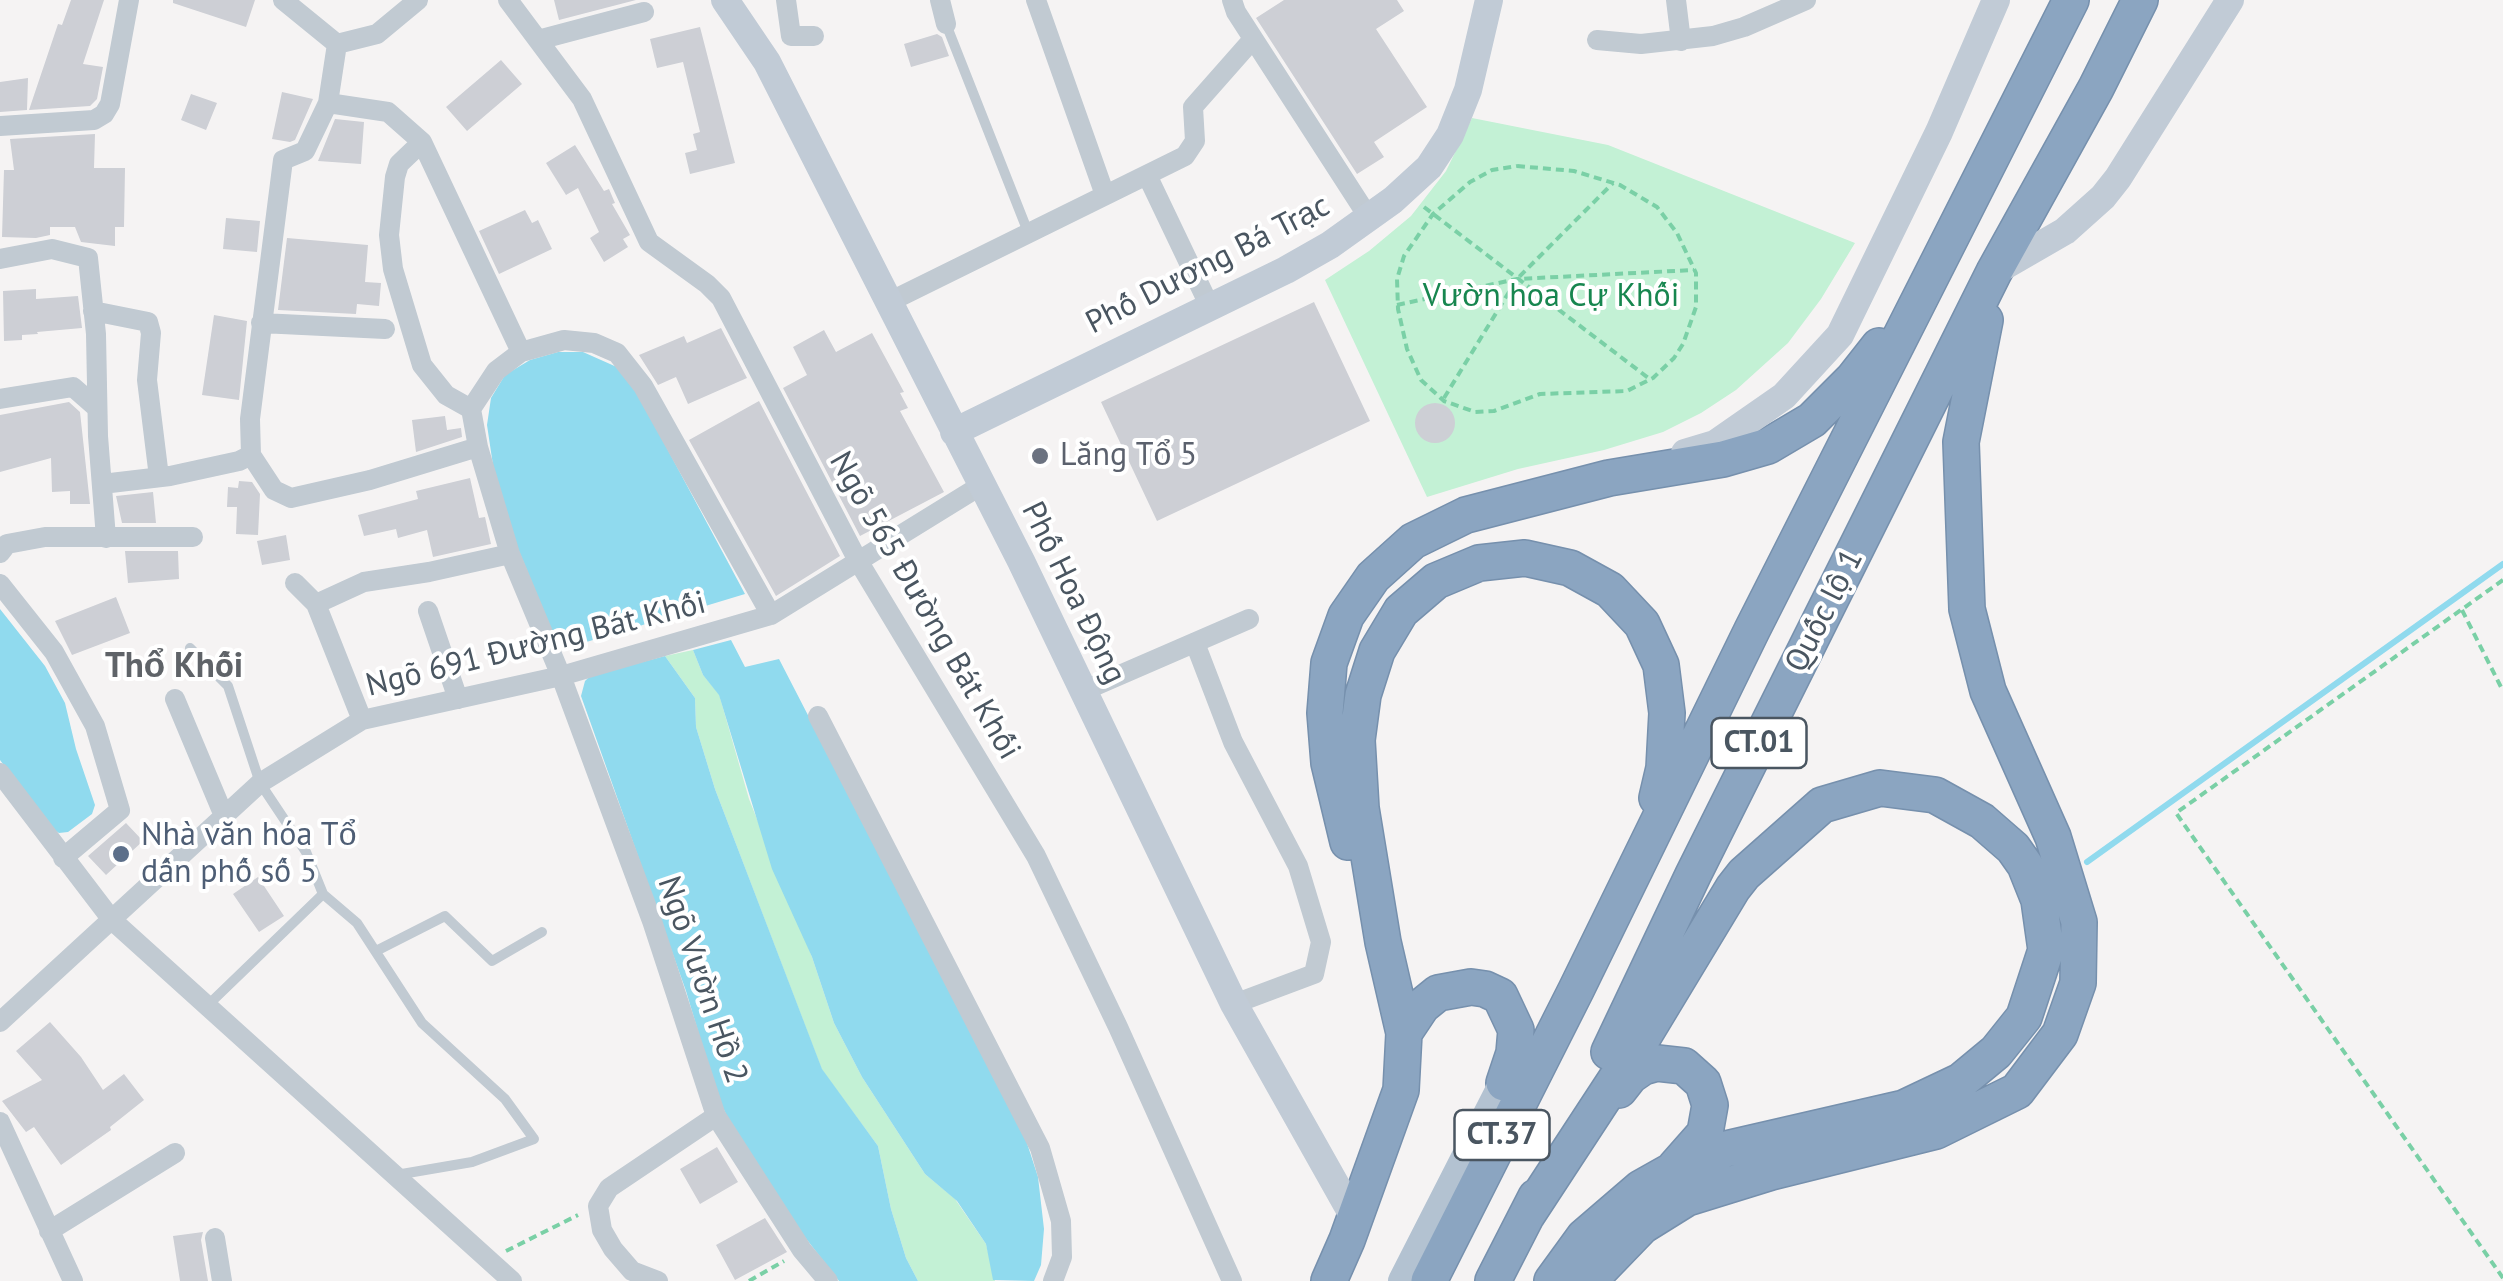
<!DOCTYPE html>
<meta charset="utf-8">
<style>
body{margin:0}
canvas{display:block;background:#f5f3f3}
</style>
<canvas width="2503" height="1281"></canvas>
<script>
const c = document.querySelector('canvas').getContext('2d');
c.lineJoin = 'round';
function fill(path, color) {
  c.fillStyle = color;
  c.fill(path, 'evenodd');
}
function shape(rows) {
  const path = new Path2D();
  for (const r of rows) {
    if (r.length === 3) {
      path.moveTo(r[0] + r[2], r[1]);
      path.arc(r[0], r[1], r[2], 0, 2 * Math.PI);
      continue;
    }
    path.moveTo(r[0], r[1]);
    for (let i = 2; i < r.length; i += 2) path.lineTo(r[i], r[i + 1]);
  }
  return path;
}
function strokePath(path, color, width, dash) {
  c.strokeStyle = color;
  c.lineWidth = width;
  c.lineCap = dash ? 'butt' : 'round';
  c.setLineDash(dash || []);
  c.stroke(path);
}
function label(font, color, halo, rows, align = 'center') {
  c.font = font + ' "PT Sans",sans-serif';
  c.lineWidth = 8;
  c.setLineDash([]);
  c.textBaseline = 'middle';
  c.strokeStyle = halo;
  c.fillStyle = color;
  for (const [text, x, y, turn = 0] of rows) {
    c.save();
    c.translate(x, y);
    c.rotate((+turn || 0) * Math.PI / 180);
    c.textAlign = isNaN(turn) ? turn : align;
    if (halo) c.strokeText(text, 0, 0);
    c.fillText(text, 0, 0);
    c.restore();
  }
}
fill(shape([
 [1472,118,1608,145,1855,243,1821,299,1788,343,1736,390,1701,413,1663,432,1604,450,1518,469,1427,497,1325,280,1369,251,1411,216,1446,171],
 [693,650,703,675,719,694,749,799,812,957,834,1023,862,1077,925,1174,955,1199,986,1244,995,1281,918,1281,906,1258,891,1209,878,1146,822,1070,715,789,696,727,695,698,665,656]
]), '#c3f1d5');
fill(shape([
 [558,352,583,352,619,368,639,396,745,594,560,650,511,532,494,472,487,425,491,398,505,375,530,360],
 [0,609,45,666,65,703,76,749,95,805,92,814,68,832,59,833,50,827,0,760],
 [731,640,745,667,779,659,1024,1134,1038,1177,1044,1229,1041,1265,1034,1281,993,1280,986,1244,957,1201,925,1174,862,1077,834,1023,812,957,772,869,719,695,703,675,693,650],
 [665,656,695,698,696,727,715,789,822,1069,878,1146,891,1209,906,1258,918,1281,839,1281,790,1218,738,1138,718,1098,686,991,581,696,585,681,590,676]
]), '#90daee');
strokePath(shape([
 [2087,862,2503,564]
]), '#90daee', 6);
fill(shape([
 [71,0,104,0,83,64,103,67,97,99,90,106,29,110,58,24,62,25],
 [173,0,255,0,246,27,173,3],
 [554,0,636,0,559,20],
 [1284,0,1397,0,1404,11,1376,29,1427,107,1374,142,1384,157,1357,174,1256,18],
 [700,27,735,163,690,174,685,153,697,150,693,134,700,132,683,62,657,68,650,39],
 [937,34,942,37,949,56,911,67,904,44],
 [501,60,522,84,467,131,446,107],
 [28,78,27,110,0,112,0,82],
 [282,92,313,99,295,140,290,142,272,139],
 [191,94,217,103,206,130,181,120],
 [335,119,364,122,361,164,318,161],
 [95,134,94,168,125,168,124,227,115,227,115,246,81,242,75,227,50,227,50,235,36,238,2,237,4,170,14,170,10,139],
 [575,145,604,191,609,189,615,203,612,204,630,235,623,239,628,247,604,262,590,238,599,232,578,188,566,195,546,163],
 [525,210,532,223,538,220,552,249,499,274,479,231],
 [226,218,260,221,257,252,223,249],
 [287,238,368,245,365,282,381,283,379,306,357,304,356,314,278,310],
 [36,289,36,299,78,296,82,328,37,332,38,334,22,335,22,340,4,341,3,291],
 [1314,302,1370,421,1157,521,1101,402],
 [214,315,247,321,239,400,202,395],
 [721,328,747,378,688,404,676,377,658,385,639,355,684,336,687,343],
 [824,330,836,352,872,333,904,392,900,393,908,408,900,411,944,492,860,536,783,388,807,375,793,347],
 [759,401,840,556,776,596,689,440],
 [69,402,80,412,90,504,70,504,70,491,52,492,51,458,0,472,0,415],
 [1435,423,20],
 [445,416,447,430,461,428,462,437,416,452,412,420],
 [470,478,479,518,485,517,491,544,433,557,427,530,398,538,396,529,364,536,358,515,418,499,416,491],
 [239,481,252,482,260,494,258,535,236,534,237,507,227,507,228,487,238,488],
 [153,492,156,523,122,523,116,496],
 [286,535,290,560,262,565,257,541],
 [125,551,178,551,179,579,128,583],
 [116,597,130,633,72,655,55,621],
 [126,823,143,841,106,875,88,856],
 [258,877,284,916,259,932,233,894],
 [50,1022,81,1057,103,1090,124,1074,144,1100,110,1127,111,1130,61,1165,34,1127,26,1132,2,1101,42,1080,16,1051],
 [717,1147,738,1182,700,1204,680,1169],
 [765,1218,787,1252,735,1280,716,1245],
 [203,1232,201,1240,208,1281,180,1281,173,1236]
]), '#cdcfd5');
const highway = shape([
 [1348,842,1329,763,1325,713,1329,663,1346,616,1373,577,1413,541,1466,515,1609,478,1723,459,1768,446,1812,420,1853,379,1879,346],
 [1404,1033,1422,1006,1438,993,1471,987,1485,989,1500,996,1516,1030,1514,1053,1504,1083],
 [1609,1052,1693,875,1994,272,2096,88,2140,0],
 [1619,1090,1630,1076,1643,1067,1657,1063,1684,1066,1703,1083,1710,1105,1705,1133,1675,1167],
 [1527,1215,1637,1047,1733,888,1744,874,1822,805,1880,788,1935,795,1982,821,2013,848,2025,865,2039,900,2046,950,2024,1017,1996,1052,1961,1081,1904,1108,1726,1149,1673,1170,1641,1188,1584,1237,1552,1281],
 [1329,1281,1347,1240,1401,1090,1404,1033,1383,942,1361,808,1357,740,1363,695,1377,651,1401,611,1436,581,1479,563,1525,558,1570,568,1610,590,1642,624,1661,665,1667,713,1664,768,1657,798],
 [1429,1281,1576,990,1752,630,2071,0],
 [1493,1281,1536,1197],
 [1589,1281,1642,1226,1687,1198,1771,1172,1936,1131,2017,1091,2060,1034,2078,983,2079,922,2053,837,1988,691,1967,609,1961,442,1985,320]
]);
strokePath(highway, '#7690ad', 38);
strokePath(shape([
 [1517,166,1574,171,1620,185,1657,207,1677,233,1696,273,1696,307,1683,344,1674,358,1653,378,1627,391,1540,394,1494,411,1475,412,1444,401,1421,380,1407,349,1398,309,1397,279,1404,256,1433,214,1470,182,1492,170,1517,166],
 [1424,207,1651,380],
 [1397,305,1517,279,1694,270],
 [1444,398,1517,279,1613,183],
 [2503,580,2176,813,2503,1278],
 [2462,610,2503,691],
 [506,1251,578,1215],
 [749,1281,784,1261]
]), '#7ad0a6', 4, [8, 5]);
strokePath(shape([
 [946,24,1028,232],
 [190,648,228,686,260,783,306,852,323,894,357,923,422,1023,505,1099,534,1139,472,1162,396,1175],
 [376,951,445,916,492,961,542,932],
 [207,1006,323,894]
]), '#c1cad2', 10);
strokePath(shape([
 [508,0,582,99,649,242,707,284,721,298,857,559,1036,856,1118,1027,1232,1281],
 [786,0,791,36,814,36],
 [940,0,946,24],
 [1036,0,1105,195],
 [1232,0,1236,12,1369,218],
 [1676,0,1681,41],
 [538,40,644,12],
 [1597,40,1641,44,1713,36,1744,27,1806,0],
 [337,44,377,34,418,0],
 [328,103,388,112,422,142,521,352],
 [0,126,94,120,104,114,110,104,129,0],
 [422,142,399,164,395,177,389,235,393,269,422,365,446,395,471,409],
 [1147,175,1210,307],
 [0,259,52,249,88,258,96,334,98,436,106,538],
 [889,302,1185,156,1195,141,1193,107,1253,39],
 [93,311,148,322,151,333,147,380,159,477],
 [261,323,385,329],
 [0,399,73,387,97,408],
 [251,455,250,419,283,160,305,151,328,103,337,44,283,0],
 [102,484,170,476,239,461,251,455,274,490,291,498,370,480,478,447],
 [0,553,7,544,45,537,193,537],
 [295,583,316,604,362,720],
 [0,584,54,652,95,726,120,810,63,858],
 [316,604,364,582,429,572,510,554],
 [428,611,458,699],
 [771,615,643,386,617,353,594,343,564,340,521,352,496,371,471,409,478,447,510,554,561,676,652,921,716,1116,802,1250,828,1281],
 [1195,643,1233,742,1298,866,1321,942,1314,974,1234,1004],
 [1083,691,1249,619],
 [175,699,224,816],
 [818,716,1040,1148,1061,1221,1062,1257,1053,1281],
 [0,773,112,920,512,1281],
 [0,1022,260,783,362,720,561,676,771,615,980,486],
 [0,1122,73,1281],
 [49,1231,175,1153],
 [215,1238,222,1281],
 [658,1281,632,1271,613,1249,602,1230,598,1206,609,1188,716,1116]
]), '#c1cad2', 20);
strokePath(shape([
 [725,0,767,62,889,302,1021,561,1234,1004,1355,1219],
 [1994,272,2065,231,2103,197,2118,178,2230,0],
 [954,432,1286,270,1330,245,1393,200,1429,167,1450,135,1468,90,1489,0],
 [1685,453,1715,444,1784,396,1840,335,1939,132,1996,0]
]), '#c1cbd6', 28);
strokePath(shape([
 [1403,1281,1504,1083,1519,1063]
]), '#b3c2d1', 30);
strokePath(highway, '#8ba5c1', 35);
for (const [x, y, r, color] of [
 [1040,456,10,"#6b7280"],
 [121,854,10,"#5c6f8a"]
]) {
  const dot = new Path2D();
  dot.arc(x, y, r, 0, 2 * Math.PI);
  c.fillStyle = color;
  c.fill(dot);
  strokePath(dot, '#fff', 4);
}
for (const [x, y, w] of [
 [1759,743,95],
 [1502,1135,95]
]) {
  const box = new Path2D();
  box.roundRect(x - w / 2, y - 25, w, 50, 8);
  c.fillStyle = '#fff';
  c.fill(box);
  strokePath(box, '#4a5661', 2.5);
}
label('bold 30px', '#4a5661', null, [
 ["CT.01",1759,743],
 ["CT.37",1502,1135]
]);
label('32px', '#4a5661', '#fff', [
 ["Phố Dương Bá Trạc",1208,265,-27],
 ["Phố Hoa Động",1073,593,64],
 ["Ngõ 565 Đường Bát Khối",924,606,60],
 ["Quốc lộ 1",1825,611,-63],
 ["Ngõ 691 Đường Bát Khối",536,645,-14],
 ["Ngõ Vườn Hồ 2",702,980,71]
]);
label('32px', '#17864f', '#fff', [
 ["Vườn hoa Cự Khối",1551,297]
]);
label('32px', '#5b616d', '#fff', [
 ["Lăng Tổ 5",1060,456]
], 'left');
label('32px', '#4e5e75', '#fff', [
 ["Nhà văn hóa Tổ",141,836],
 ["dấn phố số 5",141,873]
], 'left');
label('bold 35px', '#5f6368', '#fff', [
 ["Thổ Khối",174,667]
]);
</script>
